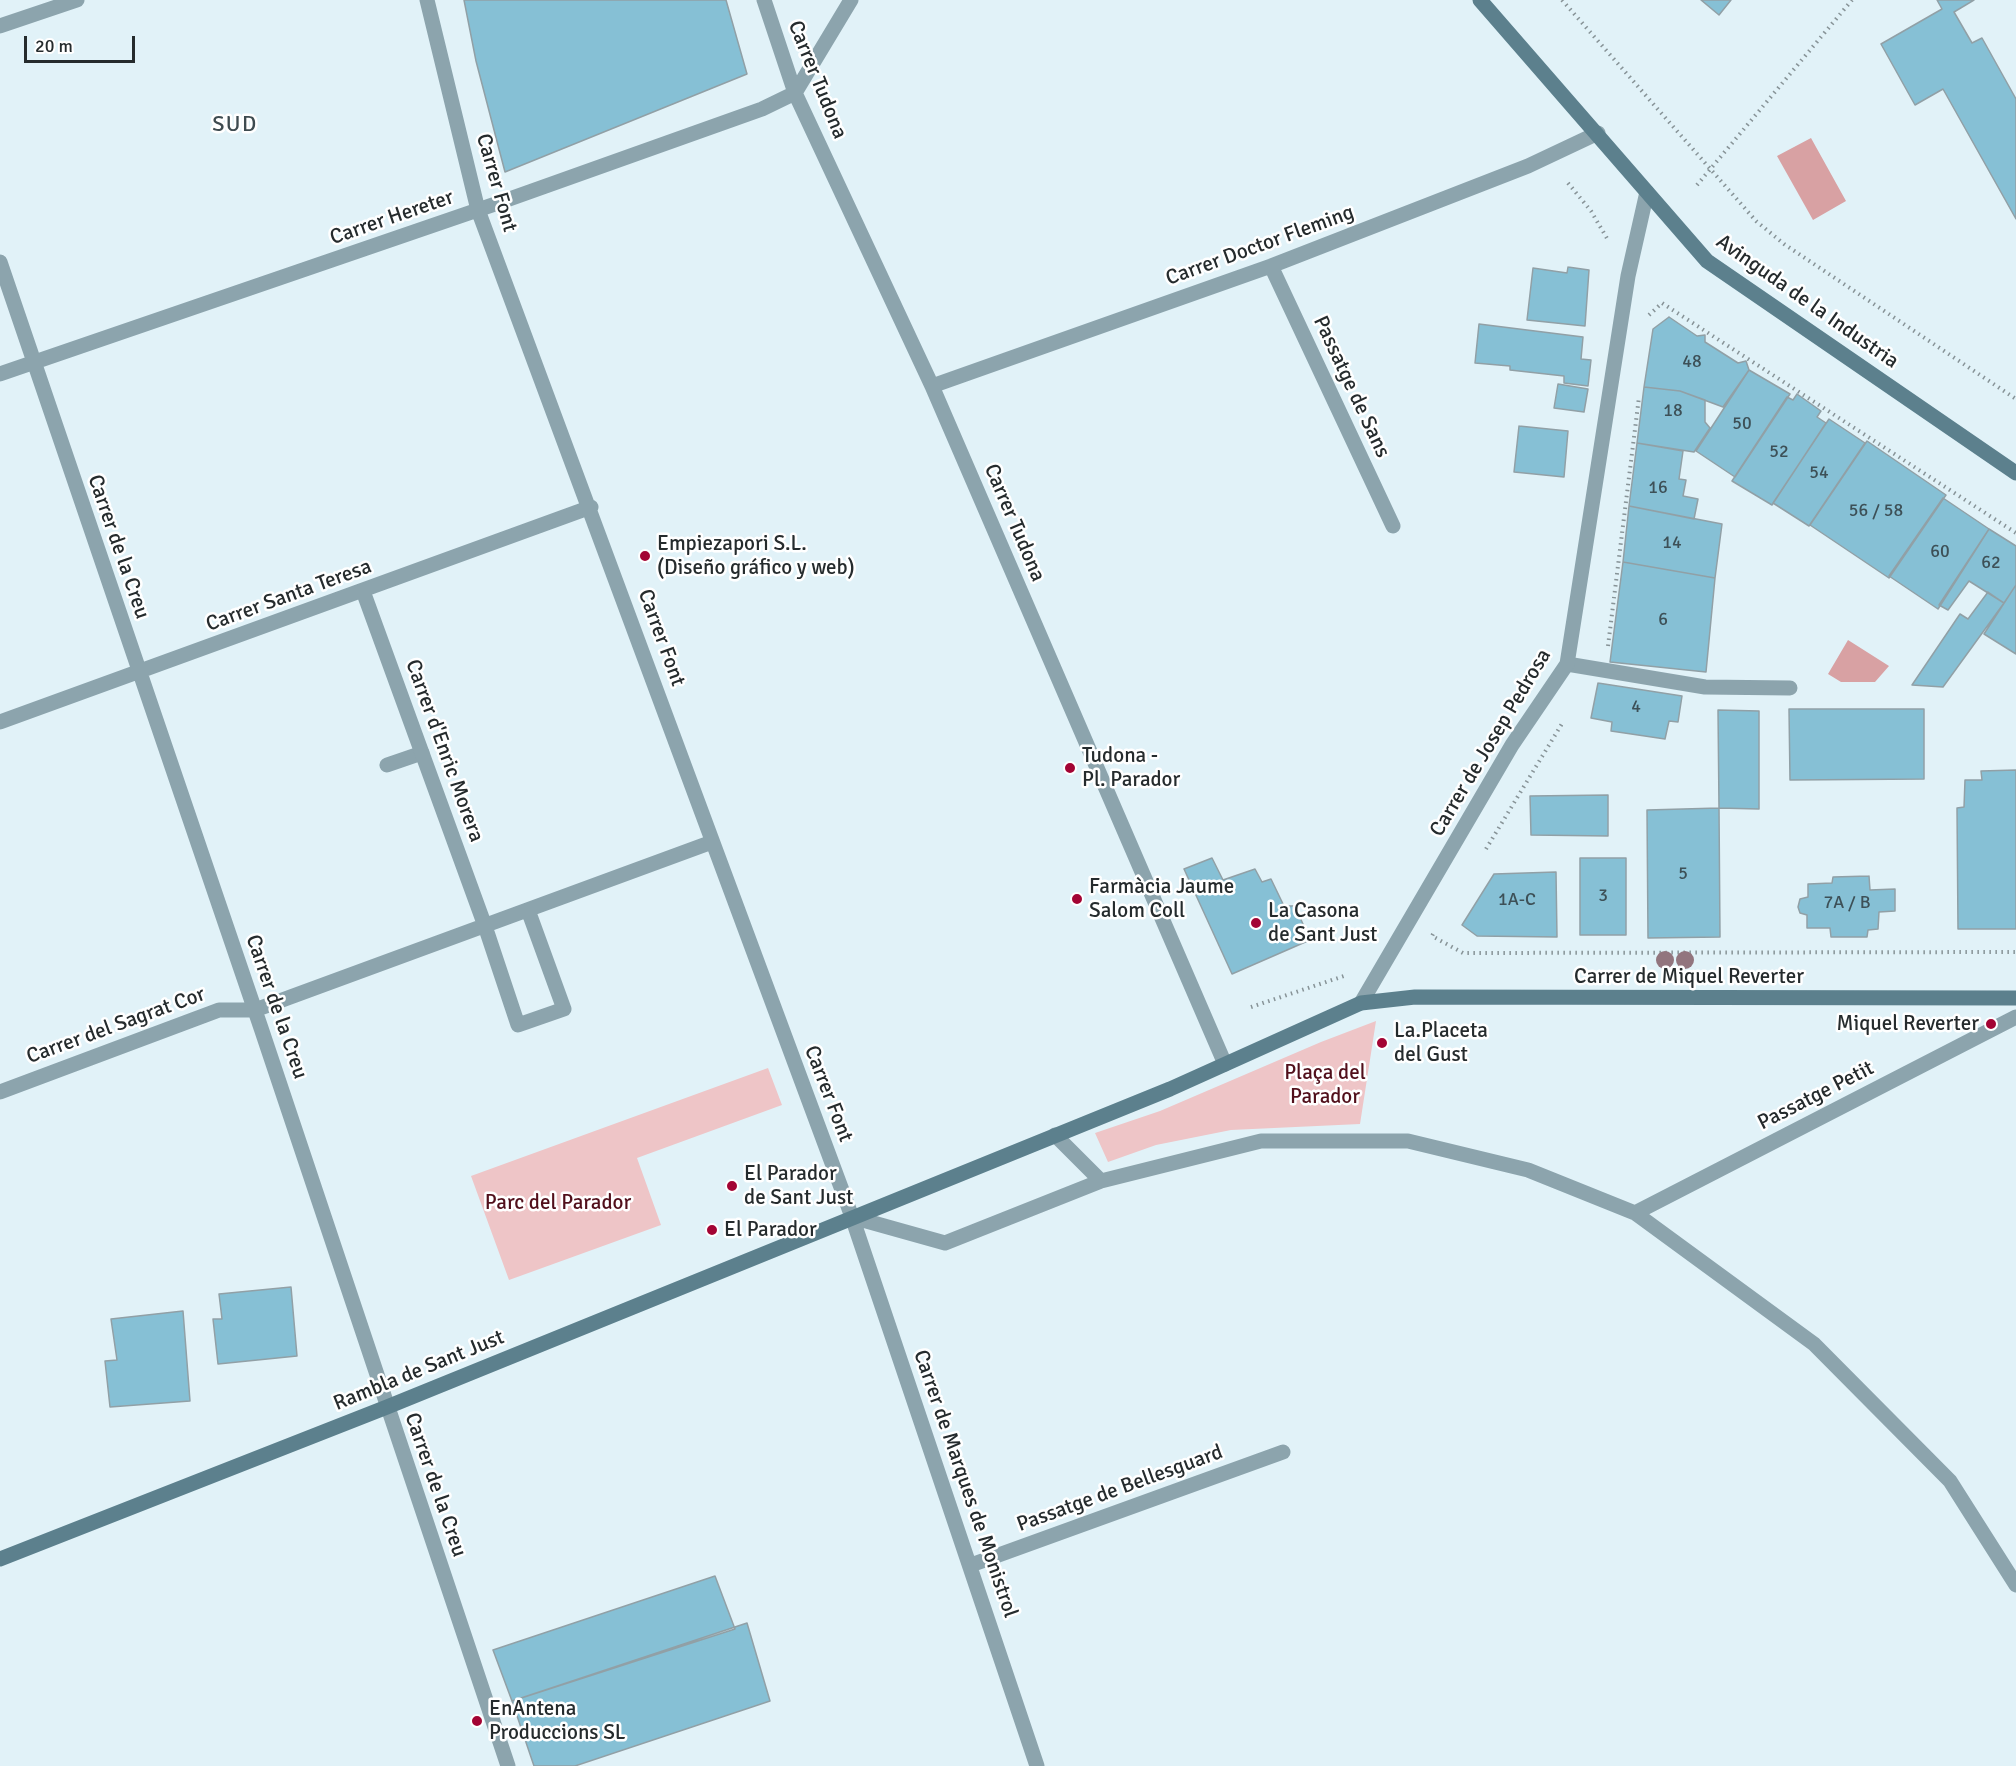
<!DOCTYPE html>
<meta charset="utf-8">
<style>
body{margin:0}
#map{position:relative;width:2016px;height:1766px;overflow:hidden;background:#e1f2f8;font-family:Signika,sans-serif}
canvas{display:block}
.scale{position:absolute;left:24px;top:36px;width:111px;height:27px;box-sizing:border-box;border:3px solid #252b2d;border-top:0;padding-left:8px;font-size:18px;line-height:21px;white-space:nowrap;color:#252b2d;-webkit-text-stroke:4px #fff;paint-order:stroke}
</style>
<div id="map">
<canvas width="2016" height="1766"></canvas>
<div class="scale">20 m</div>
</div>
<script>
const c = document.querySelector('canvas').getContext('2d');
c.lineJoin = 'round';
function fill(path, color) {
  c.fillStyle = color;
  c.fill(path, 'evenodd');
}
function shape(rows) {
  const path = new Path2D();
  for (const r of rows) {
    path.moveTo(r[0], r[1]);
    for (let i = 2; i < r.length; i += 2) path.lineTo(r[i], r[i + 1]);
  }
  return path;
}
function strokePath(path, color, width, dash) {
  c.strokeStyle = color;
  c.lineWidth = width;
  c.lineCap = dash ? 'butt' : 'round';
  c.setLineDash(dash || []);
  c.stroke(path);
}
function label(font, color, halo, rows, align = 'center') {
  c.font = font + ' Signika,sans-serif';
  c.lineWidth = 5;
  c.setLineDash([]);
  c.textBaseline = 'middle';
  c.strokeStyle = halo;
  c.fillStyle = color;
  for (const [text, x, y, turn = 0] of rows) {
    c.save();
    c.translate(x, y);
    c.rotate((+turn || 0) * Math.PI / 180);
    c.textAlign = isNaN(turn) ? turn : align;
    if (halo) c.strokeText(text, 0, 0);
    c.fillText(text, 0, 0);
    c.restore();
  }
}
fill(shape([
 [1376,1021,1360,1124,1231,1130,1156,1145,1108,1162,1095,1133,1160,1111,1321,1042],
 [768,1068,782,1105,637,1158,661,1225,509,1280,471,1176]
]), '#eec5c7');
fill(shape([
 [1811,138,1846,201,1813,220,1777,156],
 [1848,640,1889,666,1875,682,1841,682,1828,674]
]), '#d8a1a3');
const building = shape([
 [464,0,726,0,747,74,505,172,476,61,464,0],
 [1701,0,1731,0,1719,15,1701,0],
 [1937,0,1974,0,1954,12,1972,43,1982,38,2016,99,2016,219,1943,89,1915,105,1881,44,1942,9,1937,0],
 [1568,267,1589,270,1585,326,1527,320,1533,268,1567,273,1568,267],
 [1669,317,1697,336,1705,335,1705,342,1738,363,1746,361,1749,370,1723,407,1680,391,1644,387,1653,329,1669,317],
 [1479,324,1583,337,1581,359,1591,360,1588,386,1564,383,1564,376,1510,370,1510,366,1475,363,1479,324],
 [1749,370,1790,394,1735,477,1696,451,1749,370],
 [1558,384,1588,389,1584,412,1554,408,1558,384],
 [1644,387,1680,391,1705,400,1705,422,1710,428,1694,452,1637,443,1644,387],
 [1797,394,1821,411,1817,417,1826,423,1772,505,1732,481,1787,397,1793,400,1797,394],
 [1829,419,1865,443,1809,526,1773,503,1829,419],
 [1519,426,1568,431,1564,477,1514,472,1519,426],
 [1867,441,1946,495,1889,578,1810,525,1867,441],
 [1637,443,1683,451,1679,479,1686,480,1683,496,1698,499,1694,519,1629,506,1637,443],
 [1943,498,1989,529,1938,609,1889,576,1943,498],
 [1629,506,1722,524,1715,578,1623,562,1629,506],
 [1989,529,2016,546,2016,585,2004,603,1969,581,1948,610,1939,605,1989,529],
 [1623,562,1715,578,1706,672,1610,662,1623,562],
 [2016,585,2016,654,1984,634,2016,585],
 [1988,592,2004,603,1943,687,1912,685,1960,614,1968,619,1988,592],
 [1598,683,1682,696,1678,722,1669,721,1665,739,1611,731,1612,722,1591,718,1598,683],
 [1789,709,1924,709,1924,779,1790,780,1789,709],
 [1718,710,1759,711,1759,809,1719,808,1718,710],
 [2016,770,2016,929,1958,929,1957,808,1964,807,1965,780,1982,780,1981,771,2016,770],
 [1608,795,1608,836,1531,835,1530,796,1608,795],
 [1719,808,1720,937,1648,938,1647,810,1719,808],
 [1212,858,1223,880,1255,869,1262,882,1271,879,1284,906,1295,906,1310,940,1232,974,1184,869,1212,858],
 [1580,858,1626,858,1626,935,1580,935,1580,858],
 [1556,872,1557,937,1477,936,1462,925,1494,874,1556,872],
 [1869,876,1870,890,1895,889,1895,911,1879,912,1878,929,1868,930,1867,937,1831,937,1830,928,1807,928,1807,915,1800,913,1798,907,1800,899,1808,897,1808,884,1832,883,1833,877,1869,876],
 [291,1287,297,1356,218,1364,213,1319,222,1319,219,1294,291,1287],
 [183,1311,190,1401,110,1407,105,1361,117,1360,111,1319,183,1311],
 [715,1576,735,1629,512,1701,493,1650,715,1576],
 [747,1623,770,1701,575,1766,534,1766,512,1701,747,1623]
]);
fill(building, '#86c0d5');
strokePath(building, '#91a0a6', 1.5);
strokePath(shape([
 [1562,0,1756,221,1784,244,2016,399],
 [1568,183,1591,211,1608,240],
 [1697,185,1852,0],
 [1649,315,1662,303,2016,533],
 [1608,646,1639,397],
 [1486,849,1563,722],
 [1433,934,1432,936,1463,953,2016,952],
 [1251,1007,1344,976]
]), '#879397', 4, [1.5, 4.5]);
strokePath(shape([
 [1567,664,1705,687,1790,688],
 [387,765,422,753]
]), '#8ca4ad', 15);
strokePath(shape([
 [427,0,478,210,852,1217,1037,1766],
 [764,0,795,93,932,386,1225,1064],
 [0,26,77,0],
 [795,93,851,0],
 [0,262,261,1028,508,1766],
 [1271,266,1393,526],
 [0,374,501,202,762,109,795,93],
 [932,386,1271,266,1528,166,1598,133],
 [363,591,485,926,518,1025,564,1009,528,910],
 [0,722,591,507],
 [1361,1003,1512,745,1567,664,1628,276,1647,192],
 [0,1092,219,1010,255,1010,712,842],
 [1055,1135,1101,1181],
 [1635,1213,2016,1017],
 [852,1217,945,1243,1101,1181,1261,1141,1408,1141,1528,1170,1635,1213,1814,1344,1950,1481,2016,1585],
 [971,1565,1283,1452]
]), '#8ca4ad', 15);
strokePath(shape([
 [1480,0,1707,261,2016,473],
 [0,1559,387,1407,1170,1089,1361,1003,1415,997,2016,998]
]), '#5c808d', 15);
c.fillStyle = '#92757e';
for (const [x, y] of [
 [1665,960],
 [1685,960]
]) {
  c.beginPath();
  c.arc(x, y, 9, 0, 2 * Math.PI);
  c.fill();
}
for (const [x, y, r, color] of [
 [645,556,6,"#a30434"],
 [1070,768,6,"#a30434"],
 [1077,899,6,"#a30434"],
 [1256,923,6,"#a30434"],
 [1991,1024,6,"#a30434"],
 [1382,1043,6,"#a30434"],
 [732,1186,6,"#a30434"],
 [712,1230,6,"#a30434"],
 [477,1721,6,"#a30434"]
]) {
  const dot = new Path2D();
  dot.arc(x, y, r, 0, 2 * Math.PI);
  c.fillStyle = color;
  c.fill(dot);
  strokePath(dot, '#fff', 2);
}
label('18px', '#3d5057', null, [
 ["48",1692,362],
 ["18",1673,411],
 ["50",1742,424],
 ["52",1779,452],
 ["54",1819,473],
 ["16",1658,488],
 ["56 / 58",1876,511],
 ["14",1672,543],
 ["60",1940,552],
 ["62",1991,563],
 ["6",1663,620],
 ["4",1636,707],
 ["5",1683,874],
 ["3",1603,896],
 ["1A-C",1517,900],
 ["7A / B",1847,903]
]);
label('21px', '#252b2d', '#fff', [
 ["Carrer Tudona",817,80,68],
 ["Carrer Font",496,183,74],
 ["Carrer Hereter",392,218,-19],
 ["Carrer Doctor Fleming",1260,246,-20],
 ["Avinguda de la Industria",1807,302,35],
 ["Passatge de Sans",1351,387,65],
 ["Carrer Tudona",1014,523,67],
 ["Carrer de la Creu",118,547,71],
 ["Carrer Santa Teresa",289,596,-20],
 ["Carrer Font",661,638,70],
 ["Carrer de Josep Pedrosa",1491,743,-59],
 ["Carrer d'Enric Morera",444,751,70],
 ["Carrer de Miquel Reverter",1689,977],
 ["Carrer de la Creu",276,1007,71],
 ["Carrer del Sagrat Cor",116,1026,-20],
 ["Carrer Font",828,1094,69],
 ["Passatge Petit",1816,1096,-27],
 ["Rambla de Sant Just",419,1371,-22],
 ["Carrer de Marques de Monistrol",965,1484,71],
 ["Carrer de la Creu",435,1485,71],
 ["Passatge de Bellesguard",1120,1489,-20]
]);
label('21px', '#252b2d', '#fff', [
 ["Empiezapori S.L.",657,544],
 ["(Diseño gráfico y web)",657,568],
 ["Tudona -",1082,756],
 ["Pl. Parador",1082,780],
 ["Farmàcia Jaume",1089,887],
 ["Salom Coll",1089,911],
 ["La Casona",1268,911],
 ["de Sant Just",1268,935],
 ["Miquel Reverter",1979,1024,"right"],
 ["La.Placeta",1394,1031],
 ["del Gust",1394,1055],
 ["El Parador",744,1174],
 ["de Sant Just",744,1198],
 ["El Parador",724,1230],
 ["EnAntena",489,1709],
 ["Produccions SL",489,1733]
], 'left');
label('21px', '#510f1b', '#fff', [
 ["Plaça del",1325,1073],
 ["Parador",1325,1097],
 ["Parc del Parador",558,1203]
]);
c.letterSpacing = '1.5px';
label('22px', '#3e4b50', '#fff', [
 ["SUD",235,125]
]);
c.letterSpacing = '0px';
</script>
